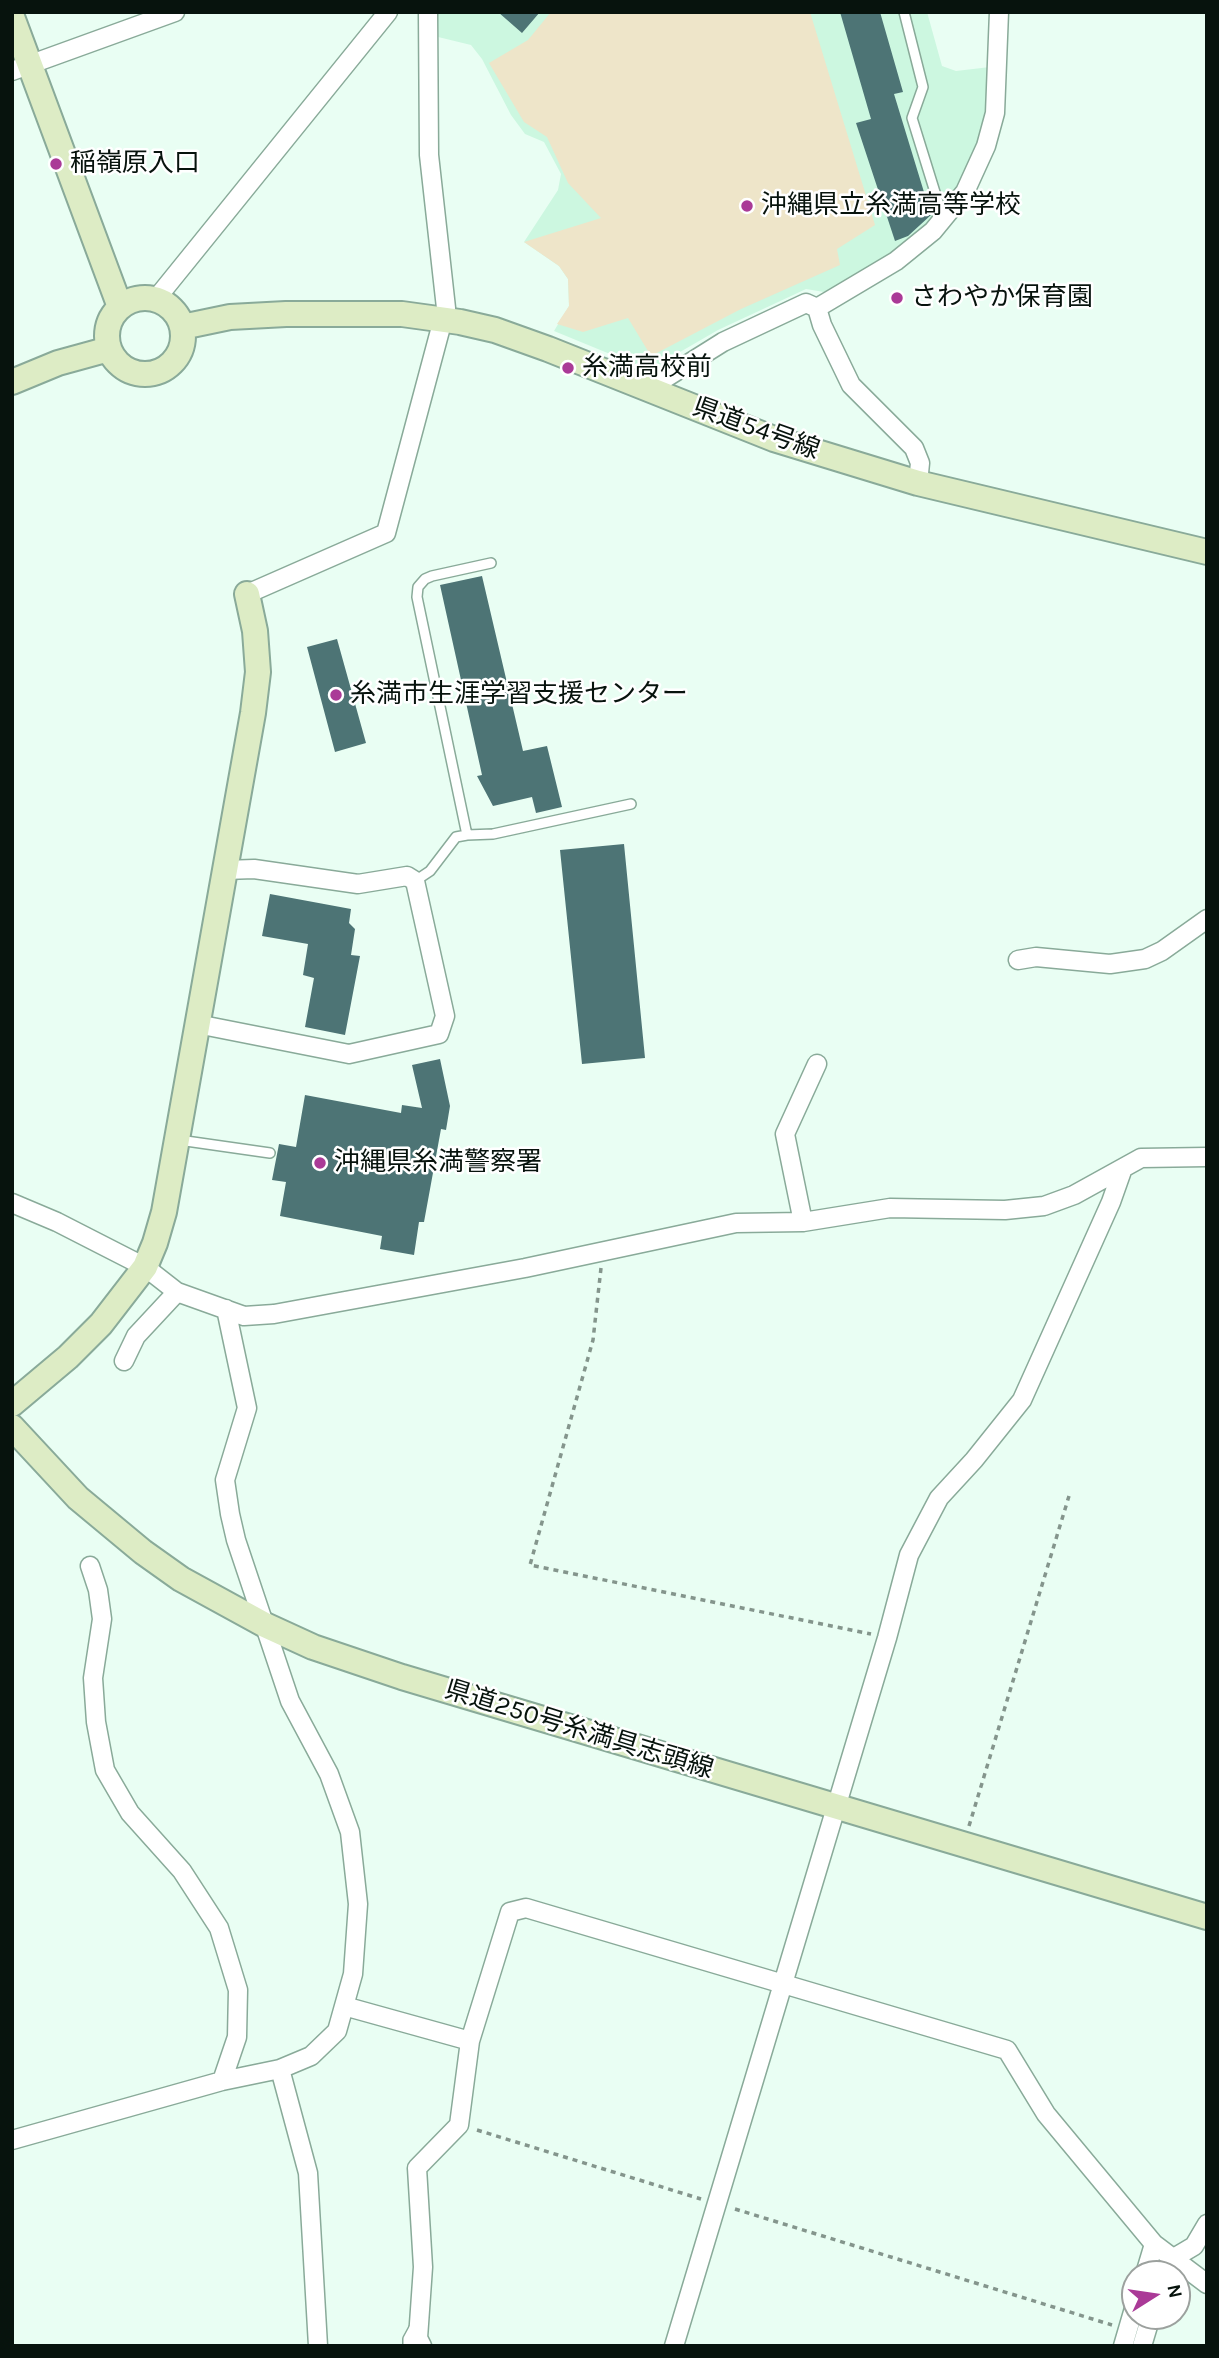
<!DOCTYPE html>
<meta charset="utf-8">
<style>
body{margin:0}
#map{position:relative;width:1219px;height:2358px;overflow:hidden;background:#e9fef3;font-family:Karla,sans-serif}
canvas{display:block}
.frame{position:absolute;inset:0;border:14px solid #07130d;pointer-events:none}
.north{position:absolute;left:1121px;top:2260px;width:70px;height:70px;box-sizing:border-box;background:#fff;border:2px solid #9ca19e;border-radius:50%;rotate:78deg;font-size:19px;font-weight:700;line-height:28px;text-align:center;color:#07130d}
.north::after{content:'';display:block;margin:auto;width:24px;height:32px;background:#aa3a97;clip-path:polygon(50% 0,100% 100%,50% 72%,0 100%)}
</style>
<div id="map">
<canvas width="1219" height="2358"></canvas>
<div class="frame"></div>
<div class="north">N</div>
</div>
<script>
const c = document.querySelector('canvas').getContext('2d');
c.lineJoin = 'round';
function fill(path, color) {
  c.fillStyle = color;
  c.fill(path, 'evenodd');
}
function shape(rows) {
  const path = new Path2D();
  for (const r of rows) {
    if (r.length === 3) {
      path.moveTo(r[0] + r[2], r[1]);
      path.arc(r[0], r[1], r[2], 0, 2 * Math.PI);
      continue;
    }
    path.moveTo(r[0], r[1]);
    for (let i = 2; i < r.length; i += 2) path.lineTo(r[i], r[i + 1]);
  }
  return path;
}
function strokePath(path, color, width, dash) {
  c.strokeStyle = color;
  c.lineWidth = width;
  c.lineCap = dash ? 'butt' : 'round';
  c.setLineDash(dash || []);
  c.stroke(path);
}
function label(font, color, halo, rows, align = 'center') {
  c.font = font + ' Karla,"Noto Sans JP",sans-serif';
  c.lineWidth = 5;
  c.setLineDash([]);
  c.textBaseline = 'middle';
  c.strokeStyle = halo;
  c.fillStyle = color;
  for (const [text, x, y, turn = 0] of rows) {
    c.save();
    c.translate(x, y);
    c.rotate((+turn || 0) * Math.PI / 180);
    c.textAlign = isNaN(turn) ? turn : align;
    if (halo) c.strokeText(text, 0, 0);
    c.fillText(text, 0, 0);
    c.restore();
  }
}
fill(shape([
 [436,12,927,12,942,66,956,71,990,67,988,121,959,191,934,221,898,252,830,293,806,289,718,330,649,370,554,331,569,306,568,279,559,266,524,242,558,190,561,174,544,142,525,134,511,115,482,59,471,45,434,36]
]), '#ccf7e0');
fill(shape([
 [551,12,810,12,875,225,837,249,840,265,741,309,651,356,628,318,583,332,557,324,569,306,568,279,559,266,524,242,601,218,568,183,547,137,524,122,489,63,528,40]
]), '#eee5c9');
fill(shape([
 [498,12,540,12,522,33],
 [840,12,880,12,903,92,894,94,931,215,908,236,895,241,856,123,871,119],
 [482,576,523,751,547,746,562,807,536,813,532,797,493,806,477,776,482,775,440,585],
 [337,639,366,743,335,752,307,647],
 [624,844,645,1058,582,1064,560,850],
 [270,894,351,909,349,923,355,929,351,955,360,956,345,1035,305,1027,314,978,303,975,308,944,262,936],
 [440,1059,450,1106,446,1130,441,1129,424,1222,419,1222,414,1255,380,1249,382,1236,280,1216,286,1182,272,1180,279,1144,296,1147,305,1095,401,1113,402,1105,422,1108,412,1065]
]), '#4d7475');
const lane = shape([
 [904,12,923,87,912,118,943,218],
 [467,835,493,834,631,804],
 [415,881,430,871,456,837,467,835,417,597,418,587,425,579,432,576,491,563],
 [179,1140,270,1153],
 [408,2346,408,2339,414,2328]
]);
const street = shape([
 [12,71,175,12],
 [156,299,388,12],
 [817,308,896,261,933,231,965,192,986,146,995,113,999,12],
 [645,388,664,379,723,342,806,303,817,308,822,325,851,385,914,448,920,463,918,483],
 [247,594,386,533,446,308,429,155,428,12],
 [1018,960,1036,957,1110,964,1145,959,1162,951,1207,919],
 [197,1024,349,1054,439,1034,445,1016,415,881,407,876,358,884,254,869,225,870],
 [12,1203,57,1222,145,1267,177,1292,244,1316,274,1314,525,1268,736,1223,803,1222,890,1208,1005,1210,1044,1206,1074,1195,1141,1158,1207,1157],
 [803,1222,785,1134,817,1064],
 [124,1361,136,1336,177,1292],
 [90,1566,98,1590,102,1619,93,1678,96,1722,105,1770,130,1813,182,1871,219,1928,238,1990,237,2037,222,2081],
 [344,2006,470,2041],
 [280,2069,308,2173,318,2346],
 [12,2140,222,2081,280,2069,311,2056,337,2031,353,1974,358,1904,350,1832,329,1774,290,1701,236,1540,230,1514,225,1480,247,1408,226,1309],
 [1145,2274,1154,2244],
 [1164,2274,1172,2259,1194,2246,1207,2224],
 [422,2346,418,2338,423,2267,417,2168,459,2125,470,2041,510,1912,526,1908,1007,2050,1046,2114,1154,2244,1207,2284],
 [674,2346,887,1638,909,1555,939,1498,974,1460,1022,1400,1111,1202,1123,1168],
 [1123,2346,1135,2305],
 [1142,2346,1151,2316]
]);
const secondary = shape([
 [12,17,120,307],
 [145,336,38],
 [182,327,230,317,286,314,402,314,460,322,495,330,548,349,774,439,918,483,1207,552],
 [12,382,58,363,109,349],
 [12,1404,68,1357,101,1324,145,1267,155,1243,164,1212,253,713,258,672,255,631,247,594],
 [12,1427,78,1498,143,1552,181,1579,265,1625,313,1647,402,1677,1207,1917]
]);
strokePath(lane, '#89aa99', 12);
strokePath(street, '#89aa99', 21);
strokePath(secondary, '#89aa99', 28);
strokePath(shape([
 [601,1268,593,1340,530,1565,871,1634],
 [969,1826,1069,1496],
 [477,2130,701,2199],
 [735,2209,1112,2325]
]), '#84958c', 3.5, [5, 5]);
strokePath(lane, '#fff', 9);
strokePath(street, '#fff', 18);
strokePath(secondary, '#ddecc5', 24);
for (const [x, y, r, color] of [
 [56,164,7,"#aa3a97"],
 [747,206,7,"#aa3a97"],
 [897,298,7,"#aa3a97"],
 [568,368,7,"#aa3a97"],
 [336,695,7,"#aa3a97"],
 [320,1163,7,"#aa3a97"]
]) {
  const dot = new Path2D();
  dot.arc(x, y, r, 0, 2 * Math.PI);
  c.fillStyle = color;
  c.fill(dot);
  strokePath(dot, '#fff', 2.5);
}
label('26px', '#07130d', '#fff', [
 ["稲嶺原入口",70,164],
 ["沖縄県立糸満高等学校",761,206],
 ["さわやか保育園",911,298],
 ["糸満高校前",582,368],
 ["糸満市生涯学習支援センター",350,695],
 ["沖縄県糸満警察署",334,1163]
], 'left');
label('26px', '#07130d', '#fff', [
 ["県道54号線",756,429,20],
 ["県道250号糸満具志頭線",579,1730,17]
]);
</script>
